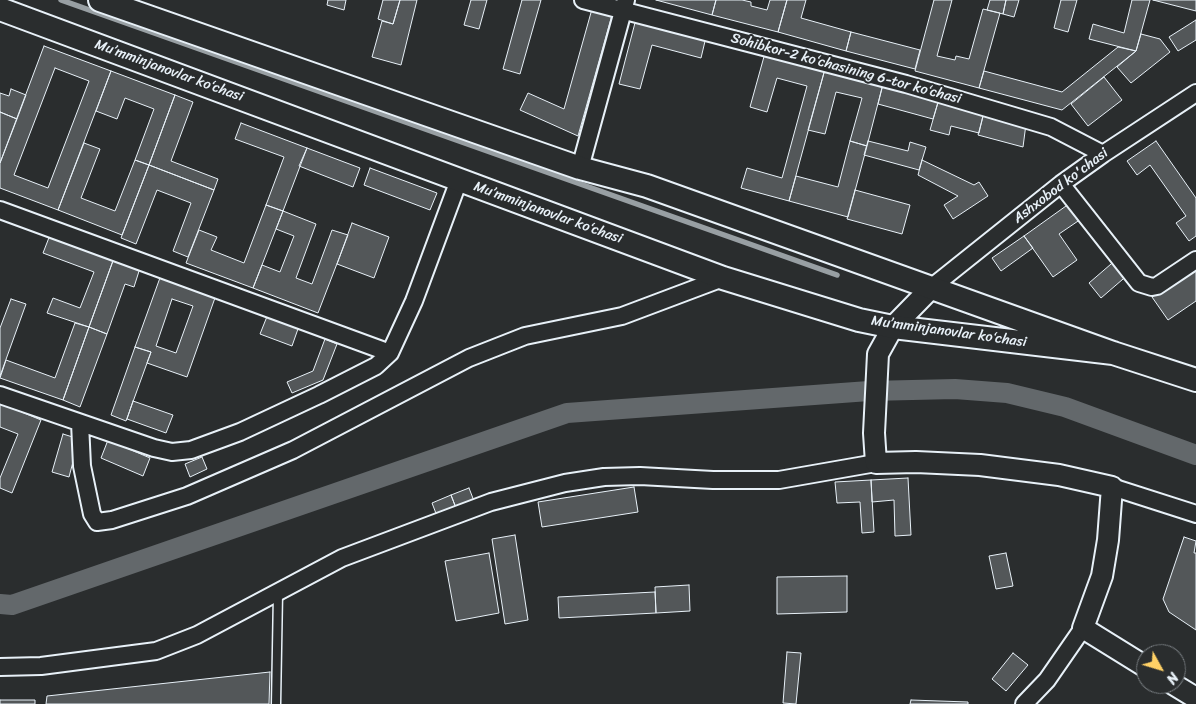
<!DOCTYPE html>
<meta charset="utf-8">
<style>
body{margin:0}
#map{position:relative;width:1196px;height:704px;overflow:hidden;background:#2a2d2e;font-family:Sriracha,sans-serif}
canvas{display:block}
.north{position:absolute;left:1136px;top:644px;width:50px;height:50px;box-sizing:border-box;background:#2a2d2e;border:1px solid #767b7f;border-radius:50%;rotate:129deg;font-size:14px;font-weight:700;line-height:20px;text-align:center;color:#e8f1f8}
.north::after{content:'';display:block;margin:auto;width:18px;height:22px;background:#ffd166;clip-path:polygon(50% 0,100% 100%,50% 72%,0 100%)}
</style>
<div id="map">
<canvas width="1196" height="704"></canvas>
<div class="north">N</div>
</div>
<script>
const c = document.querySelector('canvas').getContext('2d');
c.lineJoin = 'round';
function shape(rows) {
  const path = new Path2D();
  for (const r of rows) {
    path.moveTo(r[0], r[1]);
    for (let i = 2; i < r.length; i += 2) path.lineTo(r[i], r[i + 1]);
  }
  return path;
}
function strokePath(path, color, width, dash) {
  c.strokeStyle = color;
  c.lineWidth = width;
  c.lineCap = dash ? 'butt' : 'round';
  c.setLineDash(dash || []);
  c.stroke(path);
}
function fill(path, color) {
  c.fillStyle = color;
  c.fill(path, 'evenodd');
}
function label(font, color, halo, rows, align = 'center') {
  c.font = font + ' Sriracha,sans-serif';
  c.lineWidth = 4;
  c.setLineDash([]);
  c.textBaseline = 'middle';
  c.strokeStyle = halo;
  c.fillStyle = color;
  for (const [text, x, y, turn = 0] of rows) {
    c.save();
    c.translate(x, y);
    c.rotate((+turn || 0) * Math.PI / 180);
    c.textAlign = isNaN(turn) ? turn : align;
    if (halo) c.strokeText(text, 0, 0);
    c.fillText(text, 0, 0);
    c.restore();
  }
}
strokePath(shape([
 [61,0,837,275]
]), '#989fa3', 5.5);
strokePath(shape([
 [0,604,12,605,567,413,869,391,955,389,1007,393,1065,407,1196,455]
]), '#63686b', 20);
const building = shape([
 [328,0,346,0,344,10,327,5,328,0],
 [383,0,400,0,393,24,378,19,383,0],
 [400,0,417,0,401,65,372,57,382,21,393,24,400,0],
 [471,0,487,0,479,29,464,25,471,0],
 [522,0,541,0,520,74,503,69,522,0],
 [656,0,716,0,712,15,656,0],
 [716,0,742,0,751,2,751,6,767,10,770,0,787,0,778,32,712,15,716,0],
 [787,0,806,0,801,18,851,32,846,51,778,32,787,0],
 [934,0,952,0,937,56,955,60,956,56,969,59,983,9,1000,13,979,88,915,71,934,0],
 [990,0,1006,0,1003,14,987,10,990,0],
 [1006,0,1019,0,1014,17,1003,14,1006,0],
 [1061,0,1077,0,1068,32,1054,28,1061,0],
 [1132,0,1150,0,1136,51,1089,39,1093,24,1124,33,1132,0],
 [1153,0,1196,0,1196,11,1153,0],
 [592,9,612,15,578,136,520,110,528,93,564,109,592,9],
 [636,19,706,37,701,58,652,45,640,89,619,84,636,19],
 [1196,20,1196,40,1178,51,1169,37,1196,20],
 [851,32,920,50,915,69,846,51,851,32],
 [1141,34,1160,39,1170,52,1131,83,1117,67,1136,51,1141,34],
 [44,46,111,71,58,210,0,188,0,163,44,46],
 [55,68,89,81,48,188,14,175,55,68],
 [1118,47,1136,51,1062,110,979,88,984,71,1062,92,1118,47],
 [765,53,825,69,789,201,741,188,747,168,782,178,807,86,777,78,767,112,750,107,765,53],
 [825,69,883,84,867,146,850,141,862,98,836,92,825,134,808,130,825,69],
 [111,71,175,95,149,165,135,160,154,109,125,98,117,119,96,111,111,71],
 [1104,77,1122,100,1088,126,1071,104,1104,77],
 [883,84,939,99,933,119,878,104,883,84],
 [11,89,26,95,17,119,0,112,0,93,9,96,11,89],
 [175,95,193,102,171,161,218,179,214,190,149,165,175,95],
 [939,99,984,111,979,133,951,126,949,135,930,130,939,99],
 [0,112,17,119,0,163,0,112],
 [984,113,1026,124,1023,147,978,135,984,113],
 [241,123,307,148,283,211,266,205,284,157,235,139,241,123],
 [850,141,867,146,848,217,789,201,796,176,838,187,850,141],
 [868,141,908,151,910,142,926,147,919,170,864,155,868,141],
 [1156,141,1196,198,1196,236,1189,241,1176,223,1186,216,1150,165,1137,175,1127,161,1156,141],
 [84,143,100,149,81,198,115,211,135,160,149,165,122,235,58,210,84,143],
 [307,148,360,168,353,187,299,166,307,148],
 [922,160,974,185,979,182,988,196,953,219,944,205,958,196,918,175,922,160],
 [149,165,214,190,188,257,173,251,191,203,157,190,136,244,121,238,149,165],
 [370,168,437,193,430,210,364,185,370,168],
 [855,190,910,205,902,234,847,219,855,190],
 [1073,201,1084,217,1059,234,1077,260,1053,277,1024,236,1073,201],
 [266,205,283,211,253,288,186,263,199,230,217,237,211,250,244,263,266,205],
 [283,211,316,224,296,278,312,284,332,230,348,235,318,313,253,288,262,265,280,272,294,236,276,229,283,211],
 [352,223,389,237,374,278,337,264,352,223],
 [50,235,114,258,89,327,47,313,53,298,80,308,94,272,43,253,50,235],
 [1024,236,1033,248,1001,271,992,258,1024,236],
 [114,258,140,268,134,287,125,284,107,334,89,327,114,258],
 [1118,258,1130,273,1101,298,1089,283,1118,258],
 [1196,267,1196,301,1168,320,1152,297,1196,267],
 [161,275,216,295,187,377,147,363,151,352,135,347,161,275],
 [172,299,193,306,176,353,156,346,172,299],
 [11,299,26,304,0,376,0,328,11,299],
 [268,314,299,326,292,346,260,334,268,314],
 [75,323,89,327,63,400,0,378,6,360,55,378,75,323],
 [89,327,107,334,80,407,63,400,89,327],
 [325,339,337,344,323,380,292,393,287,382,313,371,325,339],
 [135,347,151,352,126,421,111,415,135,347],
 [133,401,173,415,166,433,127,419,133,401],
 [0,403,41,420,12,493,0,488,0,478,18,434,0,427,0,403],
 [63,434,79,439,69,477,52,472,63,434],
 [108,440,150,458,143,476,101,458,108,440],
 [202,457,207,469,190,477,185,464,202,457],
 [908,478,911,535,895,536,894,500,872,502,871,480,908,478],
 [871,480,874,532,862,533,860,502,837,503,835,482,871,480],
 [634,487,638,512,542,527,538,502,634,487],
 [469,488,474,501,456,508,451,495,469,488],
 [451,495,456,508,437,516,432,503,451,495],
 [515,535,528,620,505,624,492,539,515,535],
 [1184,537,1196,541,1194,553,1196,553,1196,630,1169,612,1163,599,1184,537],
 [489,553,499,613,456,621,445,561,489,553],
 [1006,553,1013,586,996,589,989,556,1006,553],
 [847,576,847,612,777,614,777,577,847,576],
 [689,585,690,611,656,613,655,587,689,585],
 [655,592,656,613,559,618,558,597,655,592],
 [787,652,801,653,796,704,783,703,787,652],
 [1013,653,1028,665,1006,691,992,679,1013,653],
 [270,672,269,704,46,704,47,696,270,672],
 [0,700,35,700,35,704,0,704,0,700],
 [911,700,968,702,968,704,910,704,911,700]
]);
fill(building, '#535759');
strokePath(building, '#e8f1f8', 1);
const service = shape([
 [276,704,278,593]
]);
const minor = shape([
 [583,0,906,84,1051,127,1103,154],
 [580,168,626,0],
 [1061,184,1139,283,1152,287,1157,286,1196,260],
 [0,210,390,353],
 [932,287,1061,184,1103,154,1196,93],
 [0,395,154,448,172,452,191,450,240,432,319,395,376,366,390,353,414,301,459,180],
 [80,423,82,466,92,514,97,522,112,520,187,496,293,450,469,358,525,336,622,316,723,278],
 [1112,487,1196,514],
 [0,667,41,666,156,651,197,635,342,558,491,502,565,483,604,477,640,476,713,480,779,480,876,463],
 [1024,704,1047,680,1083,628]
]);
const tertiary = shape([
 [932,287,893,327,878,354,874,433,876,463,916,462,980,465,1059,475,1112,487,1108,540,1102,576,1083,628,1146,667],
 [1173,684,1196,698]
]);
const secondary = shape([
 [100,0,580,168,647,186,1113,353,1196,380],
 [0,9,723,278,859,320,893,327,1113,353]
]);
strokePath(service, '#e8f1f8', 11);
strokePath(minor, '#e8f1f8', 20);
strokePath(tertiary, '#e8f1f8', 24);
strokePath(secondary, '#e8f1f8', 26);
strokePath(service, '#2a2d2e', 8);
strokePath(minor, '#2a2d2e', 16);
strokePath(tertiary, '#2a2d2e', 20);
strokePath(secondary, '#2a2d2e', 22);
label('14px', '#e8f1f8', '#2a2d2e', [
 ["Sohibkor-2 ko‘chasining 6-tor ko‘chasi",846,69,15],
 ["Mu’mminjanovlar ko‘chasi",169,71,20],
 ["Ashxobod ko'chasi",1061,186,-37],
 ["Mu’mminjanovlar ko‘chasi",548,213,20],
 ["Mu’mminjanovlar ko‘chasi",949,332,8]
]);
</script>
